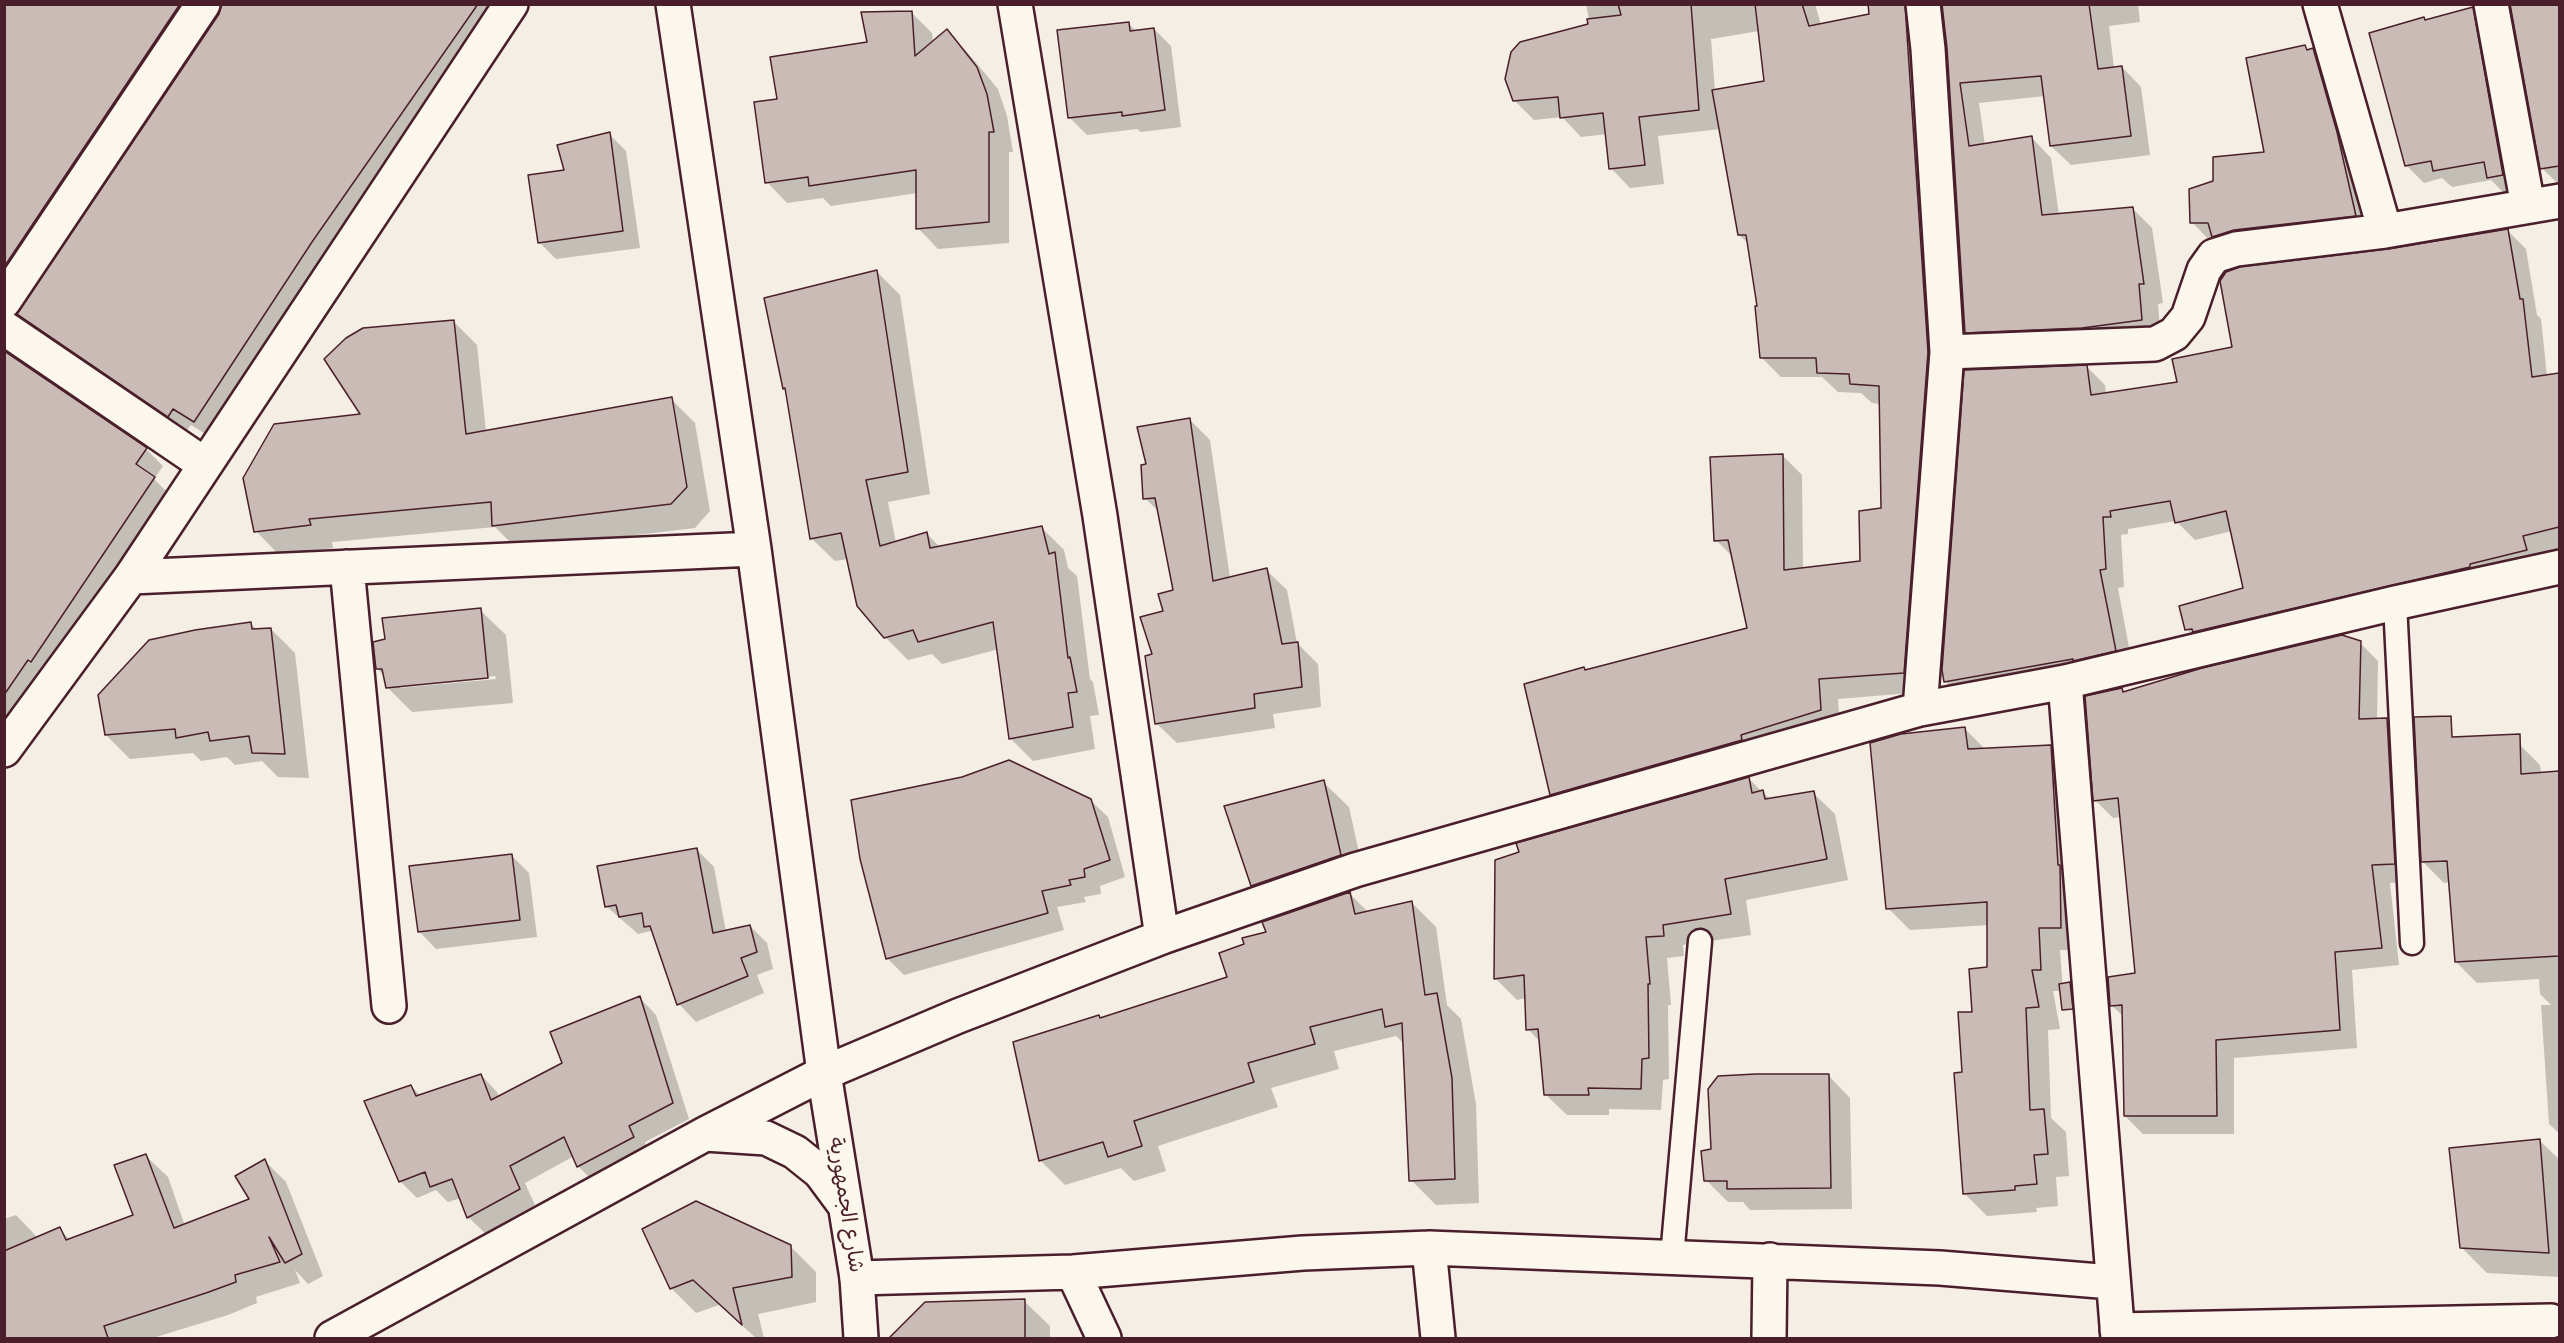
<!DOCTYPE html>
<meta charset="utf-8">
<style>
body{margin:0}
#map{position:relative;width:2564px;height:1343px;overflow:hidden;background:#f4eee4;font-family:Itim,sans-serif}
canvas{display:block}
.frame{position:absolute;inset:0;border:6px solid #4a1f2b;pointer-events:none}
</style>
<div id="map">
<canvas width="2564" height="1343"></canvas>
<div class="frame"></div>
</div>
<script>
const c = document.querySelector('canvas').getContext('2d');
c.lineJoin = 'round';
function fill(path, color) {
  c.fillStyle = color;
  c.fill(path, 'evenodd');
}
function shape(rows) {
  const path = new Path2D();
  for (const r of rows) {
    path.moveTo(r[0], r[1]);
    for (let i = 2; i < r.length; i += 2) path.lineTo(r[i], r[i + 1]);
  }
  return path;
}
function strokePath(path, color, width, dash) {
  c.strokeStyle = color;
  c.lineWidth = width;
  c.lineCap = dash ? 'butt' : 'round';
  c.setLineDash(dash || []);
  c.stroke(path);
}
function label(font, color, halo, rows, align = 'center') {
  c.font = font + ' Itim,"Playpen Sans Arabic",sans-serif';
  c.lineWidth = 6;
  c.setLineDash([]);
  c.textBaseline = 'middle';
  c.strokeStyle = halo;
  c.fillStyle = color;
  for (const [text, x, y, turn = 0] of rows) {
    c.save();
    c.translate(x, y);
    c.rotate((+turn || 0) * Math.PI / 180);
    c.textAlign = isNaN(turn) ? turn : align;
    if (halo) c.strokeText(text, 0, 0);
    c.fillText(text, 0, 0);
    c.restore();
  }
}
fill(shape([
 [4,4,212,4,4,310],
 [223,4,503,4,212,438,191,425,185,433,36,331,19,314,220,15],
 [1586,4,1815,4,1821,25,1870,15,1869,4,1942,4,1932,8,1947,372,1923,692,1838,699,1840,730,1571,814,1551,794,1584,669,1586,671,1748,629,1733,557,1716,540,1782,455,1802,475,1803,569,1862,562,1882,510,1880,404,1872,403,1861,393,1838,392,1822,377,1781,377,1761,357,1759,307,1749,244,1739,235,1721,129,1658,136,1664,184,1630,188,1611,168,1607,134,1581,137,1562,117,1534,120,1514,100,1507,79,1512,53,1590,25],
 [1759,31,1765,82,1715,91,1711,39],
 [1943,4,2138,4,2140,22,2109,26,2114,68,2122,67,2141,87,2150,155,2071,165,2051,146,2045,96,1979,103,1985,145,2032,138,2051,158,2059,215,2133,209,2152,228,2163,303,2158,304,2161,340,1986,352,1966,332,1948,48],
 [2512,4,2560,4,2560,186,2542,168],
 [2472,8,2489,25,2519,192,2505,194,2491,180,2452,187,2442,178,2424,183,2407,166,2370,34],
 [911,12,932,33,933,43,947,31,967,52,998,89,1007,116,1013,152,1009,152,1009,243,938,249,918,228,917,193,831,206,823,198,787,203,767,182,778,100,869,43],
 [1128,23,1136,31,1154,29,1171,46,1181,127,1141,132,1137,129,1087,135,1070,118],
 [2305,47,2309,51,2313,50,2330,67,2372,233,2209,240,2192,222,2215,183,2266,154],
 [609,134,626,151,640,248,556,259,539,242,565,171],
 [2508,231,2526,249,2537,315,2541,319,2547,376,2560,374,2560,549,2540,554,2544,569,2205,648,2187,629,2245,589,2232,531,2195,540,2176,521,2128,529,2128,534,2121,535,2124,587,2118,588,2133,669,1964,700,1946,682,2087,367,2105,385,2106,394,2179,384,2388,251],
 [877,272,900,295,930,494,888,502,896,543,926,533,941,548,1041,527,1064,550,1068,568,1077,576,1090,679,1093,682,1099,715,1090,716,1095,749,1033,761,1010,738,999,649,942,664,932,654,908,660,885,637,848,559,835,561,812,539,787,391,784,388],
 [453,321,477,345,486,432,671,399,695,423,710,511,695,528,517,549,495,527,332,542,333,548,279,555,256,531],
 [4,353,146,449,163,466,154,479,171,496,4,740],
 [1190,420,1210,440,1230,578,1266,570,1287,590,1297,643,1318,664,1321,707,1273,714,1275,728,1177,743,1156,723,1154,655,1164,612,1174,591,1159,512,1145,498,1148,465],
 [480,610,506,635,513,703,412,712,387,687,385,677,377,668],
 [495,676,496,679,400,688,400,685],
 [250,623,257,630,271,629,295,653,309,778,278,777,262,761,235,765,227,757,201,761,193,753,130,759,106,735],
 [2360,643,2378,661,2377,720,2387,720,2405,738,2412,881,2390,883,2399,965,2352,970,2357,1048,2234,1058,2234,1134,2143,1134,2125,1116,2124,1017,2111,1005,2137,975,2121,817,2113,818,2095,800,2122,689,2126,693],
 [1964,728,1986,750,2051,746,2073,769,2082,950,2060,950,2063,991,2053,991,2060,1029,2048,1030,2051,1118,2066,1132,2069,1176,2056,1177,2058,1206,2036,1208,2037,1212,1987,1216,1965,1194,1963,1074,1974,1014,1989,968,1989,925,1910,930,1888,908],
 [2449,739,2519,744,2540,765,2541,774,2560,773,2560,1134,2549,1124,2541,1005,2551,1005,2540,994,2539,979,2477,983,2456,962,2450,882,2444,883,2423,862],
 [1749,779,1771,800,1813,793,1835,814,1848,880,1746,900,1751,935,1683,945,1684,956,1667,958,1671,1005,1668,1005,1669,1079,1663,1080,1661,1110,1609,1109,1609,1115,1567,1115,1545,1094,1541,1043,1528,1029,1526,998,1517,1000,1496,979],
 [1323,782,1349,807,1365,880,1277,911,1252,886],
 [1090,800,1108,817,1125,877,1100,886,1101,894,1084,897,1086,902,1057,907,1064,930,904,975,887,958],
 [697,850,714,867,726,932,750,926,767,943,773,969,757,975,764,993,696,1022,679,1004,655,935,651,931,638,934,606,906],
 [512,856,529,873,537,937,436,949,419,931],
 [1349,893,1368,912,1411,902,1436,927,1447,1005,1461,1019,1476,1104,1479,1203,1436,1205,1411,1180,1404,1044,1396,1036,1334,1051,1339,1069,1271,1088,1278,1107,1158,1146,1166,1171,1134,1181,1121,1168,1065,1185,1040,1160,1101,1020,1229,978,1246,945],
 [640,998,656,1015,689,1119,645,1142,649,1154,594,1182,578,1166,574,1156,525,1183,535,1205,485,1233,468,1217,461,1198,448,1202,436,1190,417,1198,400,1181,411,1086,421,1096,481,1075,497,1092,499,1097,564,1064],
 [1829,1076,1850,1098,1852,1209,1750,1210,1743,1202,1728,1202,1706,1180,1713,1151],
 [2540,1141,2560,1160,2560,1277,2487,1273,2461,1247],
 [146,1156,168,1177,185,1226,251,1200,265,1161,286,1182,323,1276,308,1284,295,1270,300,1283,256,1297,257,1303,228,1315,153,1338,4,1338,4,1219,16,1215,37,1237,60,1229,70,1240,135,1216],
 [790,1246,816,1272,816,1302,758,1314,764,1338,756,1338,719,1305,696,1313,671,1288],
 [1024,1301,1050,1326,1050,1338,900,1338,912,1317]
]), '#0003');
const building = shape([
 [4,4,180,4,4,267,4,4],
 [222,4,478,4,312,242,194,422,173,409,168,417,17,314,219,14,222,4],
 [1618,4,1691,4,1699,110,1639,117,1645,165,1609,169,1603,113,1560,118,1558,97,1513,101,1505,79,1511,52,1520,42,1588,24,1587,19,1621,15,1618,4],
 [1755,4,1802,4,1809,26,1869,14,1868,4,1905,4,1928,352,1904,673,1819,679,1821,710,1741,735,1742,740,1550,795,1524,684,1584,667,1585,670,1747,628,1728,540,1714,541,1710,457,1783,454,1784,570,1860,561,1859,511,1881,508,1879,386,1850,384,1849,374,1817,373,1816,358,1760,358,1755,306,1757,306,1746,235,1738,235,1712,90,1764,81,1755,4],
 [1942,4,2089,4,2098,69,2122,66,2131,136,2050,146,2041,76,1960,83,1969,146,2032,136,2042,215,2133,207,2144,284,2139,284,2142,320,2082,328,1965,333,1947,48,1942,4],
 [2510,4,2559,4,2559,166,2540,169,2510,4],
 [2473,7,2503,175,2487,178,2484,162,2433,171,2431,161,2405,166,2369,33,2424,17,2425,20,2473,7],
 [912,11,915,56,947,29,977,67,987,94,994,132,989,132,989,222,916,229,916,170,809,186,808,177,765,183,754,102,777,99,770,57,867,42,861,12,912,11],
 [1129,22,1130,31,1154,28,1165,110,1122,116,1122,112,1068,118,1057,30,1129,22],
 [2305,45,2307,50,2313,48,2337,132,2356,216,2234,230,2212,237,2208,223,2190,223,2189,189,2213,181,2213,157,2264,152,2246,58,2305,45],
 [610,132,623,231,538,243,528,175,564,170,557,145,610,132],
 [2508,229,2520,299,2523,299,2532,377,2559,373,2559,527,2523,536,2527,550,2470,564,2470,567,2193,632,2192,629,2185,630,2179,606,2243,588,2226,511,2175,523,2170,501,2110,511,2111,517,2103,517,2106,569,2100,570,2116,651,2073,661,2073,659,1944,682,1942,670,1964,370,2087,365,2091,395,2177,382,2172,359,2232,347,2220,281,2226,272,2240,267,2388,249,2508,229],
 [877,270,908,472,866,480,880,546,927,532,930,548,1042,526,1049,554,1055,552,1068,658,1070,657,1077,692,1068,693,1073,727,1009,739,993,622,918,642,913,630,884,638,857,606,841,533,810,539,785,388,783,389,764,298,877,270],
 [454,320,466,434,672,397,687,487,671,504,492,526,491,502,309,519,311,525,254,532,243,478,274,424,360,414,324,359,346,338,363,328,454,320],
 [4,351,147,448,136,464,155,477,31,662,28,660,4,695,4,351],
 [1190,418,1213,581,1267,568,1282,644,1298,642,1302,687,1254,694,1255,708,1155,724,1145,656,1152,654,1140,617,1163,611,1158,594,1173,590,1155,498,1143,499,1141,465,1146,464,1137,427,1190,418],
 [481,608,488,678,386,688,382,669,376,669,373,642,385,639,382,618,481,608],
 [251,622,252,629,271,628,285,754,252,753,249,736,210,741,208,732,176,738,175,729,105,735,98,695,149,640,195,630,251,622],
 [2342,635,2361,641,2359,719,2387,718,2395,864,2372,865,2382,948,2335,952,2340,1030,2216,1040,2217,1116,2124,1116,2122,1005,2110,1006,2108,977,2135,973,2118,798,2093,801,2085,696,2122,688,2123,692,2202,668,2342,635],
 [2451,716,2452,737,2520,734,2521,774,2559,771,2559,956,2455,962,2447,861,2421,862,2414,717,2451,716],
 [1965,727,1968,749,2051,745,2058,865,2060,865,2061,928,2039,928,2041,970,2032,970,2039,1007,2026,1008,2030,1110,2044,1109,2048,1154,2034,1155,2037,1184,2015,1186,2015,1190,1963,1194,1954,1073,1962,1072,1958,1012,1972,1012,1969,969,1987,967,1987,902,1886,909,1870,743,1901,734,1965,727],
 [1009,760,1091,799,1110,860,1084,869,1085,877,1069,880,1071,885,1042,891,1048,913,886,959,860,859,851,800,962,777,1009,760],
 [1749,777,1752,793,1763,790,1765,799,1814,791,1827,859,1725,879,1731,914,1663,925,1664,936,1646,937,1650,984,1648,984,1649,1058,1642,1059,1641,1089,1588,1088,1589,1095,1544,1095,1538,1029,1526,1030,1524,975,1494,979,1495,860,1519,852,1516,843,1749,777],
 [1324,780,1341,855,1251,886,1224,806,1324,780],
 [697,848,713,933,750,925,757,952,741,958,748,976,677,1005,650,926,644,927,642,913,619,917,616,905,605,907,597,866,697,848],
 [512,854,520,920,418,932,409,866,512,854],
 [1350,892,1355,914,1412,901,1425,995,1437,993,1452,1078,1455,1179,1409,1181,1402,1023,1385,1027,1382,1009,1310,1027,1315,1044,1248,1063,1254,1082,1134,1121,1142,1146,1108,1157,1103,1142,1039,1161,1013,1042,1099,1015,1100,1018,1227,977,1219,953,1244,944,1242,938,1266,932,1262,922,1350,892],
 [2070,982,2073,1009,2062,1010,2059,984,2070,982],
 [640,996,673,1103,629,1126,634,1137,577,1167,564,1137,510,1166,520,1189,467,1218,452,1179,430,1187,425,1172,399,1182,364,1101,411,1085,416,1096,481,1074,491,1100,562,1063,550,1032,640,996],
 [1756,1074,1829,1074,1831,1188,1727,1189,1727,1181,1704,1181,1701,1151,1711,1149,1708,1089,1718,1076,1756,1074],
 [2540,1139,2549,1253,2460,1248,2449,1148,2540,1139],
 [146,1154,174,1228,249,1199,235,1176,265,1159,302,1254,285,1263,269,1237,280,1262,235,1275,236,1282,206,1293,104,1326,108,1338,4,1338,4,1251,60,1227,66,1240,133,1215,114,1165,146,1154],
 [696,1201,791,1245,792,1277,733,1288,742,1325,693,1280,670,1289,642,1229,696,1201],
 [1025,1299,1025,1338,889,1338,925,1302,1025,1299]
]);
fill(building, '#cabbb6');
strokePath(building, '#4a1f2b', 1.5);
const lane = shape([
 [2395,603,2412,943],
 [1672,1257,1700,941]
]);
const street = shape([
 [673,4,754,549,824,1073,958,1016,1162,937,1355,870,1920,709,2065,682,2395,603,2560,567],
 [1015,4,1100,516,1162,937],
 [2320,4,2385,231],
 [2491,4,2528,206],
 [4,301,203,4],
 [4,328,204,464],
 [1947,352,2155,344,2174,334,2188,317,2204,270,2214,256,2236,249,2385,231,2560,201],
 [347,567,389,1006],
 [131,577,754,549],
 [2065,682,2118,1338],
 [1920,709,1947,352,1928,49,1923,4],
 [4,750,131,577,511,4],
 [1429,1248,1438,1338],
 [1073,1272,1104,1338],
 [857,1278,1073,1272,1303,1253,1429,1248,1940,1268,2112,1282],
 [2117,1330,2551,1321],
 [1769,1338,1770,1260]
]);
const secondary = shape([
 [705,1134,766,1138,795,1152,820,1172,843,1203],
 [332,1338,705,1134,824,1073,857,1278,861,1338]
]);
strokePath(lane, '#4a1f2b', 27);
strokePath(street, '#4a1f2b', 38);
strokePath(secondary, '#4a1f2b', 38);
strokePath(lane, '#fbf7ec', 22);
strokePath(street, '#fbf7ec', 33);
strokePath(secondary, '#fbf7ec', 33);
label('21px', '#4a1f2b', '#fbf7ec', [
 ["شارع الجمهورية",845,1205,81]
]);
</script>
